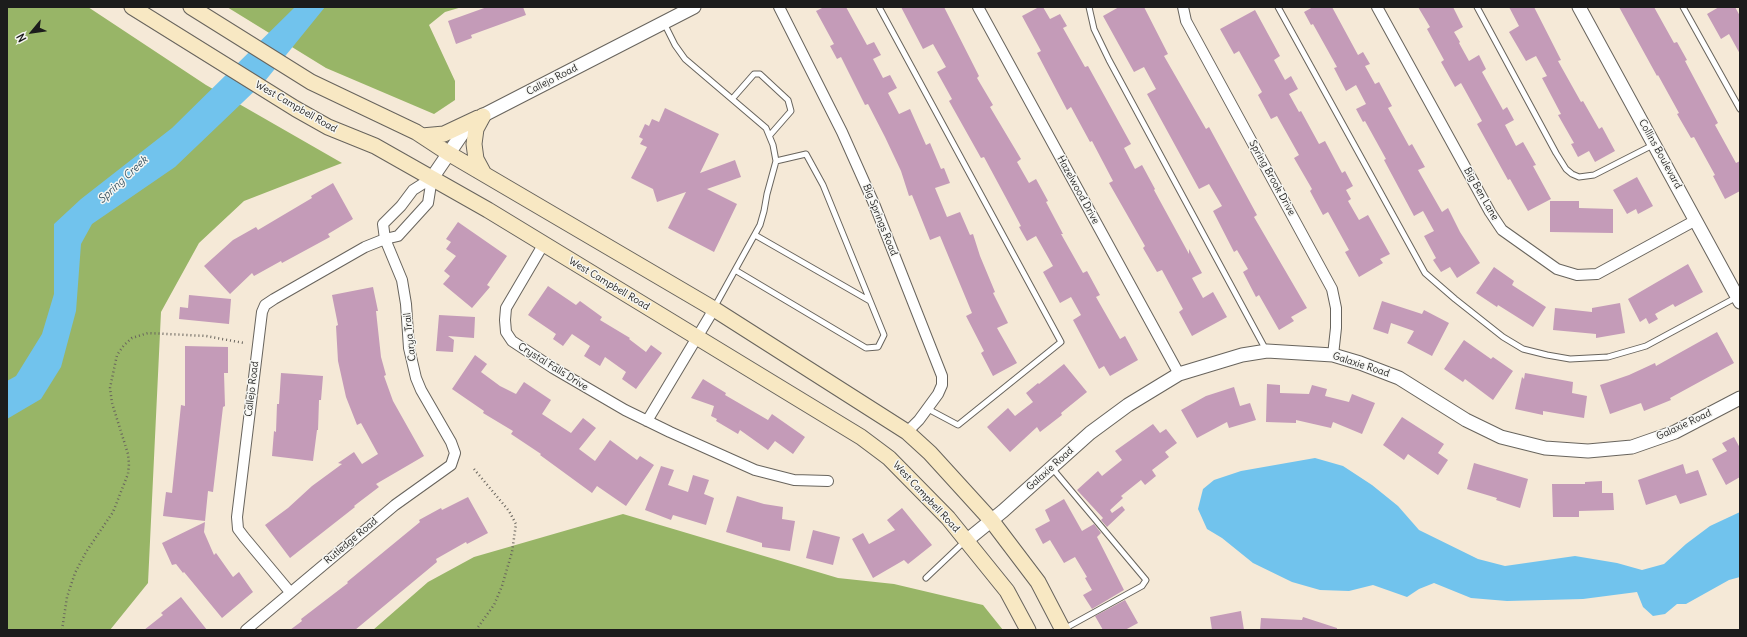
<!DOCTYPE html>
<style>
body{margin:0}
#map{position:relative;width:1747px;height:637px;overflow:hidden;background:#f5e9d7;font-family:Delius,sans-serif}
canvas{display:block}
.frame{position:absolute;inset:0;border:8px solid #1c1c1c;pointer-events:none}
.north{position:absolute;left:12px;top:12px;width:40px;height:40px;-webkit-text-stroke:3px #f6f6f2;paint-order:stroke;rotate:241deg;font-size:11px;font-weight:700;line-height:16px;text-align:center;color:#1c1c1c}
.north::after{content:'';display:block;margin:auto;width:14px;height:18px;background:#1c1c1c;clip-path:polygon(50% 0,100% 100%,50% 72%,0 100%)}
</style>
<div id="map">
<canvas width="1747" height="637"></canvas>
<div class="frame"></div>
<div class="north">N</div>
</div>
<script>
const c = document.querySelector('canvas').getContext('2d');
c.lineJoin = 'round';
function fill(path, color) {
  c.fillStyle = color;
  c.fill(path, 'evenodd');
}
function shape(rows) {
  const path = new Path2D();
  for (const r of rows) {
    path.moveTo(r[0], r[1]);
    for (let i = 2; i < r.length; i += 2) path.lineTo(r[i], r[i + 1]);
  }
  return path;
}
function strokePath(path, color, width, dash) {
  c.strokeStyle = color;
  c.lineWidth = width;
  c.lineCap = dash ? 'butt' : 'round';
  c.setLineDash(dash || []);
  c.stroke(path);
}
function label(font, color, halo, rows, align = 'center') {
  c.font = font + ' Delius,sans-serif';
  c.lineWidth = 3;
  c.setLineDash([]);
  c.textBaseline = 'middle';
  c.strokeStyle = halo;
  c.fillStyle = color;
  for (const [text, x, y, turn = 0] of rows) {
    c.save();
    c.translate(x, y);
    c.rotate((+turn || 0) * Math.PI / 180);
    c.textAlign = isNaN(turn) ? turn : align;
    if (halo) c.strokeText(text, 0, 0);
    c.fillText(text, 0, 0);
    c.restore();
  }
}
fill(shape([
 [7,7,88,7,206,85,342,163,244,201,199,243,161,312,148,583,110,630,7,630],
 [227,7,462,7,445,12,429,25,455,81,455,100,434,114,326,68],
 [623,514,838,578,894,584,983,605,1003,630,373,630,428,582,474,557]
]), '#98b567');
fill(shape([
 [295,7,325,7,265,81,175,167,92,224,81,244,76,311,61,367,41,399,7,419,7,381,16,376,42,334,54,294,54,224,81,199,172,128],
 [1315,458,1343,466,1372,485,1398,506,1419,530,1478,559,1505,566,1575,556,1617,563,1642,570,1664,564,1686,544,1710,526,1740,512,1740,577,1729,580,1686,604,1677,604,1665,614,1653,616,1643,607,1637,592,1583,599,1507,601,1471,598,1434,583,1419,589,1407,597,1373,585,1349,591,1320,590,1292,582,1253,563,1222,538,1207,529,1198,509,1203,489,1214,480,1241,471]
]), '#71c3ed');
fill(shape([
 [487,7,523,7,526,15,471,35,472,38,456,44,448,21],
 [824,7,846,7,867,45,874,42,881,55,873,59,883,78,890,75,897,88,888,93,899,114,910,109,926,145,930,143,941,169,944,168,950,183,935,188,947,217,960,212,970,235,973,234,980,256,995,292,993,293,1008,323,997,328,1017,363,993,376,981,353,984,351,966,316,972,313,940,236,930,240,912,195,909,196,901,171,885,137,868,104,865,105,841,57,837,59,830,46,834,44,816,11],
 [901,7,944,7,979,76,977,78,993,105,990,107,1021,159,1017,162,1029,183,1036,179,1048,201,1046,202,1063,234,1061,234,1083,273,1087,271,1100,295,1096,297,1120,339,1125,336,1138,360,1110,376,1104,366,1099,369,1073,320,1081,315,1071,297,1060,303,1043,272,1053,266,1036,236,1027,241,1019,227,1021,226,1005,196,984,157,981,158,949,101,952,99,937,72,946,67,933,44,923,49],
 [1039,7,1043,7,1050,19,1060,14,1067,26,1063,28,1085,67,1088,66,1131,144,1124,148,1135,169,1142,165,1155,189,1154,190,1189,254,1189,249,1202,273,1192,278,1203,298,1213,292,1227,317,1192,336,1179,312,1183,309,1162,270,1157,272,1143,248,1145,246,1109,183,1113,181,1092,141,1090,142,1071,107,1067,110,1037,53,1041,51,1022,16],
 [1119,7,1144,7,1168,54,1164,56,1206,129,1209,127,1257,215,1254,217,1307,308,1291,317,1294,321,1279,330,1259,295,1256,297,1243,272,1248,269,1237,250,1234,252,1213,211,1222,206,1209,184,1199,189,1147,94,1156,89,1144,67,1134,72,1103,16],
 [1313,7,1332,7,1358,55,1363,52,1370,64,1365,66,1375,84,1379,82,1392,106,1388,108,1409,146,1412,144,1425,167,1418,170,1442,212,1448,208,1460,232,1480,263,1457,278,1450,267,1441,272,1433,260,1436,258,1424,236,1434,231,1423,211,1414,216,1384,160,1386,159,1365,121,1363,122,1356,109,1366,104,1356,85,1346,91,1334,68,1337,67,1313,24,1311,25,1304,12],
 [1418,7,1453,7,1463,27,1454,32,1460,42,1459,43,1469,61,1479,55,1486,69,1482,72,1503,110,1507,107,1514,120,1505,125,1516,146,1523,142,1536,165,1533,166,1551,199,1528,211,1510,179,1508,180,1477,124,1482,121,1461,83,1455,87,1441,62,1444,60,1427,29,1430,27],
 [1509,7,1534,7,1561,60,1558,61,1581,102,1583,101,1599,129,1602,127,1615,151,1595,162,1589,151,1578,157,1571,144,1574,143,1558,115,1561,114,1542,78,1547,76,1536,56,1526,61,1509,32,1519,26],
 [1619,7,1654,7,1674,43,1677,42,1687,60,1685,61,1718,123,1715,125,1736,163,1740,161,1740,191,1725,199,1713,176,1715,175,1694,137,1691,138,1677,114,1679,113,1658,75,1657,76],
 [1719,7,1735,7,1740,16,1740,54,1729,34,1721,39,1707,14],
 [1255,10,1280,56,1274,60,1285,80,1291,76,1298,89,1289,94,1299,112,1301,111,1319,144,1325,141,1342,173,1345,171,1353,186,1346,190,1351,199,1348,201,1359,220,1368,215,1390,254,1380,259,1383,263,1359,277,1345,252,1349,250,1328,212,1323,215,1310,191,1312,189,1294,158,1299,155,1277,116,1271,119,1258,95,1262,92,1239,51,1234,54,1220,29],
 [665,108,719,134,700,173,735,160,741,177,707,189,737,204,714,252,668,228,686,192,657,202,653,189,631,178,647,147,640,144,643,139,639,137,645,124,649,126,652,119,659,122],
 [1637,177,1653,206,1638,214,1636,209,1627,214,1613,190],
 [333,183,353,219,328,234,330,237,282,263,281,261,254,276,252,273,230,294,204,266,233,240,256,227,258,230,312,198,311,196],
 [1550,201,1579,201,1579,208,1613,209,1613,233,1550,232],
 [458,222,507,256,487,285,490,287,472,308,443,284,450,276,444,271,456,256,446,249,451,242,446,239],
 [1688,264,1703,292,1675,307,1673,304,1655,314,1658,319,1649,324,1646,318,1640,322,1628,299],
 [1494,267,1514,281,1512,285,1546,307,1533,327,1498,305,1497,307,1476,293],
 [548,286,576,305,580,301,602,317,600,320,630,338,629,339,646,352,651,345,662,353,636,389,622,379,626,372,605,357,600,366,584,356,590,346,572,334,563,346,553,339,556,334,528,315],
 [373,287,378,311,376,311,381,357,386,375,384,376,393,401,424,456,376,484,379,487,354,506,355,507,290,558,265,525,288,508,312,486,342,464,338,463,354,452,362,464,378,454,361,423,357,425,346,397,338,361,336,326,338,325,332,295],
 [189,295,231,299,229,324,179,319,180,307,188,308],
 [1382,301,1422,314,1424,310,1449,323,1432,356,1407,343,1414,331,1391,323,1388,334,1373,329],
 [1620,303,1625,333,1596,338,1596,334,1553,330,1555,308,1592,312,1592,308],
 [439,315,475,317,474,338,448,336,454,340,453,352,436,351],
 [1717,332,1734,363,1670,398,1671,400,1644,411,1641,403,1610,414,1600,385,1629,375,1655,363,1656,366],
 [1464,340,1491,359,1493,357,1513,371,1493,400,1465,379,1463,382,1444,369],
 [185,346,228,347,228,373,224,373,225,406,223,407,213,492,208,491,205,521,163,516,166,492,172,493,181,405,185,406],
 [475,355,487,364,481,372,500,386,516,394,524,382,551,400,542,414,571,433,583,418,596,428,579,449,595,461,610,440,637,460,640,456,654,465,626,506,597,486,592,493,540,455,541,454,511,434,513,431,483,413,484,411,452,389],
 [1064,364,1087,392,1061,413,1062,415,1040,432,1037,427,1010,452,987,427,1008,408,1015,416,1033,402,1026,393,1038,383,1039,384],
 [281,373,323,376,321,400,319,400,318,430,317,430,313,461,272,456,274,431,276,432,277,404,279,404],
 [1525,373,1573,382,1572,393,1587,396,1584,418,1543,411,1543,415,1515,409,1522,377,1524,379],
 [703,379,726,393,725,395,768,420,772,414,805,437,793,454,775,441,768,450,740,430,738,434,716,421,717,419,711,416,714,406,691,398],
 [1267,384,1280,385,1280,393,1309,394,1312,385,1327,389,1325,396,1349,402,1352,394,1375,403,1362,434,1333,422,1331,428,1296,420,1296,423,1266,422],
 [1234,387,1240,406,1250,403,1256,420,1229,428,1227,422,1197,438,1181,410,1206,396],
 [1402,417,1444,444,1438,453,1448,460,1438,475,1408,454,1404,460,1383,445],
 [1153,424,1160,433,1166,429,1177,443,1165,452,1169,457,1152,470,1156,476,1145,485,1141,480,1121,496,1123,498,1110,510,1112,513,1122,506,1125,510,1107,527,1101,520,1103,518,1077,490,1098,471,1102,476,1122,460,1115,451],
 [1734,437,1740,448,1740,477,1726,485,1712,459,1727,451,1722,443],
 [1474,463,1528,479,1520,508,1496,500,1497,498,1467,489],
 [1683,464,1686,474,1698,470,1707,495,1680,504,1676,495,1646,505,1638,480],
 [661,466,674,470,668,485,688,492,693,475,709,480,704,494,714,498,706,525,673,515,671,520,645,510],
 [1602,481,1602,493,1613,493,1614,510,1579,511,1579,517,1553,517,1552,484,1585,484,1585,482],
 [737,496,764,504,783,507,782,519,795,521,790,551,762,547,762,543,726,532],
 [468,497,488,533,467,544,466,542,436,559,437,562,355,630,290,630,302,621,301,619,348,583,347,582,420,522,419,520,441,508,442,510],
 [1064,499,1082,531,1094,524,1101,533,1097,537,1124,590,1092,609,1083,595,1092,590,1085,578,1087,577,1075,557,1064,563,1050,540,1043,544,1035,529,1050,521,1045,510],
 [902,508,932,545,908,564,904,560,873,578,852,539,863,533,869,544,895,530,887,520],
 [205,522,204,532,214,555,216,553,233,577,239,572,253,592,222,618,184,572,183,573,176,564,172,565,162,543],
 [813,530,840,537,833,565,806,558],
 [181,597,207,630,144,630,163,615,161,613],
 [1125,600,1138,623,1125,630,1103,630,1095,616],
 [1241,611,1244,630,1212,630,1210,617],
 [1303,617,1337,628,1337,630,1260,630,1261,618,1302,620]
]), '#c49bb8');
const service = shape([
 [879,7,1061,342,958,425,928,409],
 [1089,7,1094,29,1109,60,1266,350],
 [1278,7,1425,273,1455,299,1503,337,1523,349,1547,355,1570,359,1608,357,1646,346,1737,297],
 [1477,7,1556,153,1566,169,1572,174,1579,177,1594,175,1653,145],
 [1683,7,1740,109],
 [664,23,675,45,685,59,766,128,773,145,776,161,767,194,764,211,760,225,714,308],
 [733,98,754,74,760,74,788,100,791,111,770,135],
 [755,235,870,301],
 [735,270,866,348,878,347,884,335,823,185,806,154,776,161],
 [1052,468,1146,580,1142,586,1064,629],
 [926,578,965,541]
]);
const minor = shape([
 [779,7,842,132,875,206,942,376,942,385,938,394,919,420,907,432],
 [978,7,1179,374],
 [1183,7,1186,21,1332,289,1336,308,1336,328,1333,355],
 [1377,7,1490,212,1502,230,1557,269,1577,275,1597,274,1696,220],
 [543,245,506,308,505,320,506,332,512,341,553,368,625,410,670,432,755,470,794,480,828,481],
 [647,421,714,309],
 [290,592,244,537,238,529,237,517,262,312,265,305,274,299,365,247,385,239,398,236,428,203,432,178],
 [246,630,395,505,451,465,455,453,451,442,421,390,416,378,409,348,406,304,402,280,385,239,383,224,401,206,413,190,432,178]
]);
const tertiary = shape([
 [1579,7,1740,302],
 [432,178,464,131,478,118,694,7],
 [966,541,1003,511,1090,433,1128,405,1179,374,1242,355,1267,351,1333,355,1360,363,1399,378,1466,420,1501,437,1545,448,1588,451,1632,447,1675,432,1740,398]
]);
const secondary = shape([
 [132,7,296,109,328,127,375,146,488,210,861,437,889,458,948,518,1007,591,1028,630],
 [191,7,311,82,416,132,448,153,714,309,907,432,930,453,991,520,1038,582,1063,630],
 [422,136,444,134,478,118],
 [483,172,476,159,474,144,476,129,483,116]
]);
strokePath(service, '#68645d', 7);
strokePath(minor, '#68645d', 12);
strokePath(tertiary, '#68645d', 15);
strokePath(secondary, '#68645d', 17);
strokePath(shape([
 [474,469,509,511,516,524,512,552,502,586,494,605,476,630],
 [62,630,67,597,75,573,86,552,113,512,128,474,129,464,128,454,112,403,110,388,117,355,124,345,132,338,148,333,206,336,244,343]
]), '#68645d', 2.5, [1, 3]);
strokePath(service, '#fff', 5);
strokePath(minor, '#fff', 10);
strokePath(tertiary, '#fff', 13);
strokePath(secondary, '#f8e8c3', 15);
label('10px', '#1c1c1c', '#f6f6f2', [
 ["Callejo Road",552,80,-27],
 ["West Campbell Road",296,107,30],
 ["Collins Boulevard",1660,154,61],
 ["Spring Brook Drive",1272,178,61],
 ["Hazelwood Drive",1078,190,61],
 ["Big Ben Lane",1481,194,60],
 ["Big Springs Road",880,220,68],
 ["West Campbell Road",609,284,31],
 ["Carya Trail",410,337,-96],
 ["Galaxie Road",1361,365,18],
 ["Crystal Falls Drive",553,367,32],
 ["Callejo Road",252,389,-83],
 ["Galaxie Road",1684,425,-25],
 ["Galaxie Road",1050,469,-42],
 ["West Campbell Road",926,497,47],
 ["Rutledge Road",351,541,-40]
]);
label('italic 11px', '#3a5665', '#f6f6f2', [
 ["Spring Creek",123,180,-43]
]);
</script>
